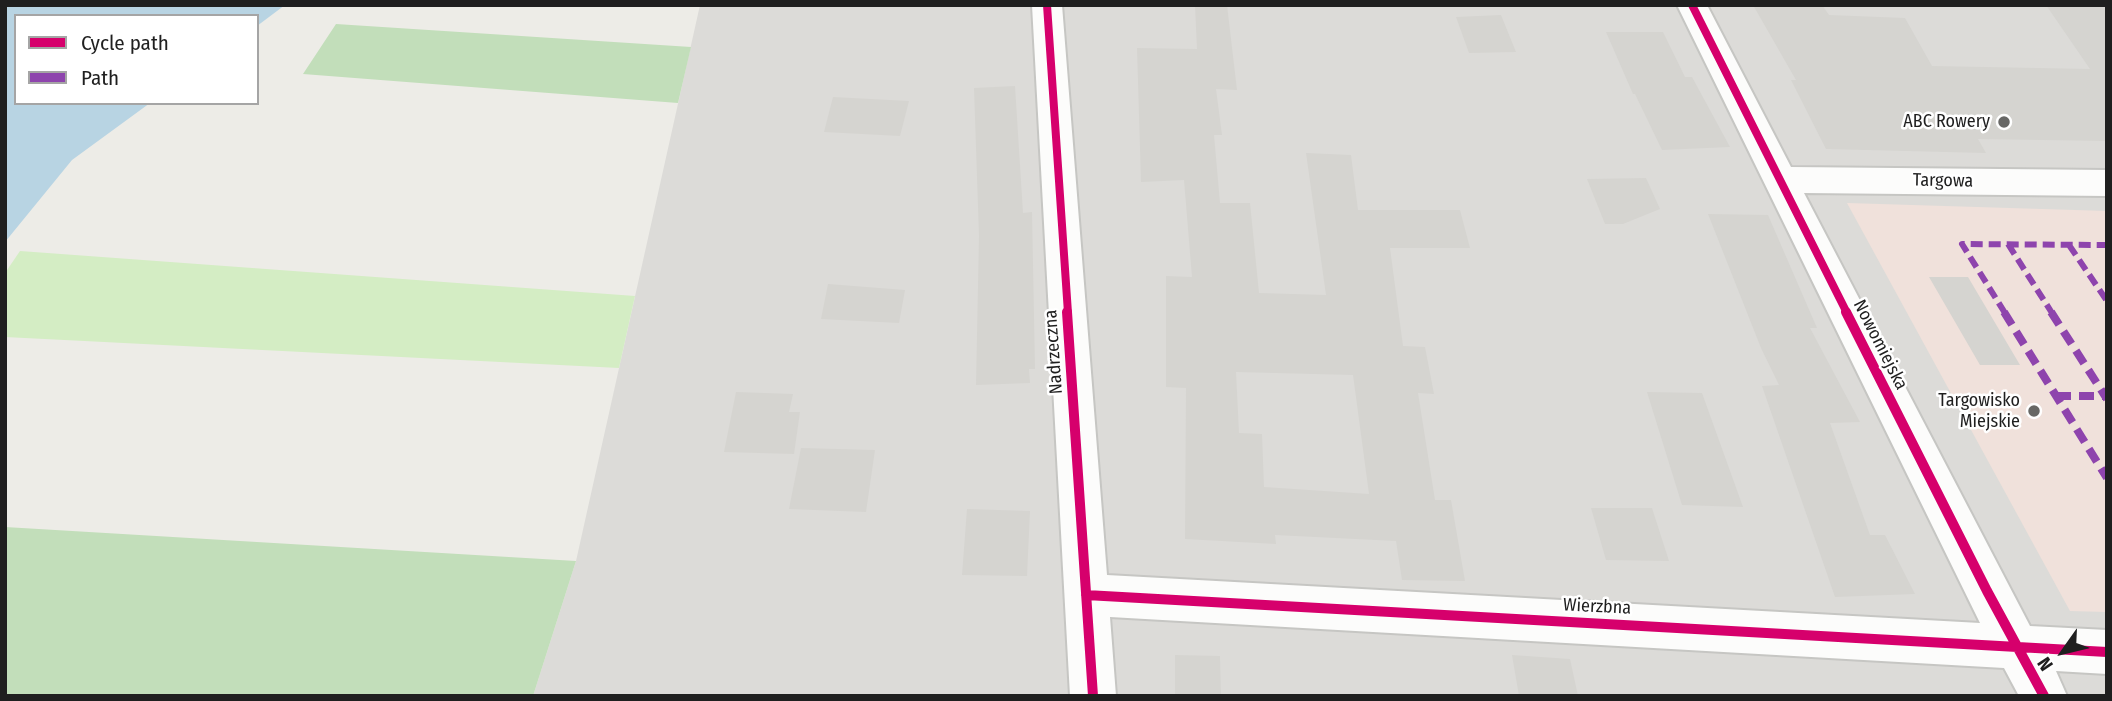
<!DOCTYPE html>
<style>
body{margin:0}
#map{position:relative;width:2112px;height:701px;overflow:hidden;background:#edece7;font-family:"Fira Sans Condensed",sans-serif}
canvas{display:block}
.frame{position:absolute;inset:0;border:7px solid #1f1f1f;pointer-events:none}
.legend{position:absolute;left:14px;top:14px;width:245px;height:91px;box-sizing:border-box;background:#fff;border:2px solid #a5a5a5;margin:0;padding:9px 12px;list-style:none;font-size:21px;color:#1f1f1f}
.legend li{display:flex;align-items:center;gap:14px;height:35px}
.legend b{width:35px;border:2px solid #a5a5a5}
.north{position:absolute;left:2028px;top:617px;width:70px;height:70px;-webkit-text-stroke:5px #fff;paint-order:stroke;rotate:236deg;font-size:19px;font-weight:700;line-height:28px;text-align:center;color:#1f1f1f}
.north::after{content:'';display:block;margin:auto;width:24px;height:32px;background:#1f1f1f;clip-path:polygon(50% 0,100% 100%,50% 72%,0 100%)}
</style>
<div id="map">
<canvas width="2112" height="701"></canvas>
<div class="frame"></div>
<ul class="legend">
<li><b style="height:9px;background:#d6006c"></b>Cycle path</li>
<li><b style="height:9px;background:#8e44ad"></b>Path</li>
</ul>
<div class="north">N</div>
</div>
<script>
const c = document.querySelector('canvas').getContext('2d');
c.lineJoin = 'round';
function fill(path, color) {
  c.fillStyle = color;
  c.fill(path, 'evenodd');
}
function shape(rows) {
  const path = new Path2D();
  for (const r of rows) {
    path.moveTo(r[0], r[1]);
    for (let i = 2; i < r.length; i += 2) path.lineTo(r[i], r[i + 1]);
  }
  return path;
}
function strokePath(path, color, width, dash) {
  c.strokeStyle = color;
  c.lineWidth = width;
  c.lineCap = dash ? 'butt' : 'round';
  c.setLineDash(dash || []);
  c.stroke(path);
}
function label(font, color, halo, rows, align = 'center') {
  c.font = font + ' "Fira Sans Condensed",sans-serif';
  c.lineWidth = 5;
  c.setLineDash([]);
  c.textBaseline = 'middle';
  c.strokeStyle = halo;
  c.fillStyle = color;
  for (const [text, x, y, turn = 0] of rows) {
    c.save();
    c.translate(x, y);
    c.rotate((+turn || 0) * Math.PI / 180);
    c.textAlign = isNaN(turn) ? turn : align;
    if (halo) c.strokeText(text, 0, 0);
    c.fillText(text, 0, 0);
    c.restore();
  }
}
fill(shape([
 [700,5,2107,5,2107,696,533,696,576,561]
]), '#dcdbd8');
fill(shape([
 [1847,203,2107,211,2107,612,2070,611]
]), '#f0e1db');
fill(shape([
 [20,251,635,296,619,368,5,337,5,273]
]), '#d4edc4');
fill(shape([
 [336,24,691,47,678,103,303,74],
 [5,527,576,561,533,696,5,696]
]), '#c2deba');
fill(shape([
 [5,5,285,5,257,26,257,16,16,16,16,103,150,103,72,160,5,242]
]), '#b8d4e3');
fill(shape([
 [1195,5,1227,5,1237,90,1216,89,1222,135,1214,135,1220,203,1250,203,1259,293,1326,295,1306,153,1351,155,1358,210,1460,210,1470,248,1390,248,1403,346,1425,347,1434,394,1418,393,1435,500,1451,500,1465,581,1402,580,1396,541,1275,535,1276,544,1185,539,1186,388,1166,387,1166,276,1192,277,1184,180,1141,182,1137,48,1197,49],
 [1236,372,1353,375,1369,494,1264,487,1262,434,1239,433],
 [1753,5,1822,5,1829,15,1905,18,1932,66,2090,69,2046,5,2107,5,2107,141,1978,139,1986,153,1826,149,1791,80,1796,80],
 [1501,15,1516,52,1469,53,1456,17],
 [1606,32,1663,32,1685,77,1692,77,1730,147,1662,150,1635,94,1633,94],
 [1015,86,1023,213,1032,212,1035,369,1029,369,1030,383,976,385,979,236,974,88],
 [833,97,909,101,900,136,824,132],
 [1646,178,1660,209,1623,224,1605,224,1587,179],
 [1708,214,1768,215,1817,328,1810,328,1860,422,1830,423,1870,535,1885,535,1915,594,1835,597,1762,386,1779,385,1761,348],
 [1929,277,1968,277,2020,365,1980,365],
 [828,284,905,290,899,323,821,319],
 [736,392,793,394,789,412,800,412,794,454,724,452],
 [1647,392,1702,393,1743,507,1682,505],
 [801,448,875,450,866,512,789,509],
 [1591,508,1652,508,1669,561,1606,560],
 [967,509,1030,511,1027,576,962,575],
 [1175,655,1220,656,1221,696,1175,696],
 [1512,655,1570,659,1578,696,1519,696]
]), '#d5d4d0');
const minor = shape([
 [1032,5,1062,5,1107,575,1980,623,1677,5,1707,5,1791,167,2107,170,2107,196,1804,193,2030,626,2107,630,2107,674,2056,671,2067,696,2019,696,2004,668,1110,617,1116,696,1070,696,1032,5]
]);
strokePath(minor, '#c6c6c3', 4);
fill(minor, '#fcfcfb');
strokePath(shape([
 [2008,244,2052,313],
 [2069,245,2107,301],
 [2005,313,1962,244,2107,245]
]), '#8e44ad', 6, [12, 6]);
strokePath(shape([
 [2004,312,2107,478],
 [2051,312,2107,399],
 [2056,396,2107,396]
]), '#8e44ad', 8, [15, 8]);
strokePath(shape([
 [1047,5,1068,313],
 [1692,5,1847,313]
]), '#d6006c', 8);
strokePath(shape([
 [1067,312,1093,696],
 [1846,312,1987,591,2044,696],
 [1086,595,2107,652]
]), '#d6006c', 10);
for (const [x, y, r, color] of [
 [2004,122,7,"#676765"],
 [2034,411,7,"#676765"]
]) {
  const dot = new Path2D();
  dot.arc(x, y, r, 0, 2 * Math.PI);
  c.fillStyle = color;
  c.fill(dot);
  strokePath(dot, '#fff', 2.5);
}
label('18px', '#1f1f1f', '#fff', [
 ["ABC Rowery",1990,122],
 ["Targowisko",2020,401],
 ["Miejskie",2020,422]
], 'right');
label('18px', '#1f1f1f', '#fff', [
 ["Targowa",1943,181,1],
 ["Nowomiejska",1880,345,63],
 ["Nadrzeczna",1054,352,-94],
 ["Wierzbna",1597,607,3]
]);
</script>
